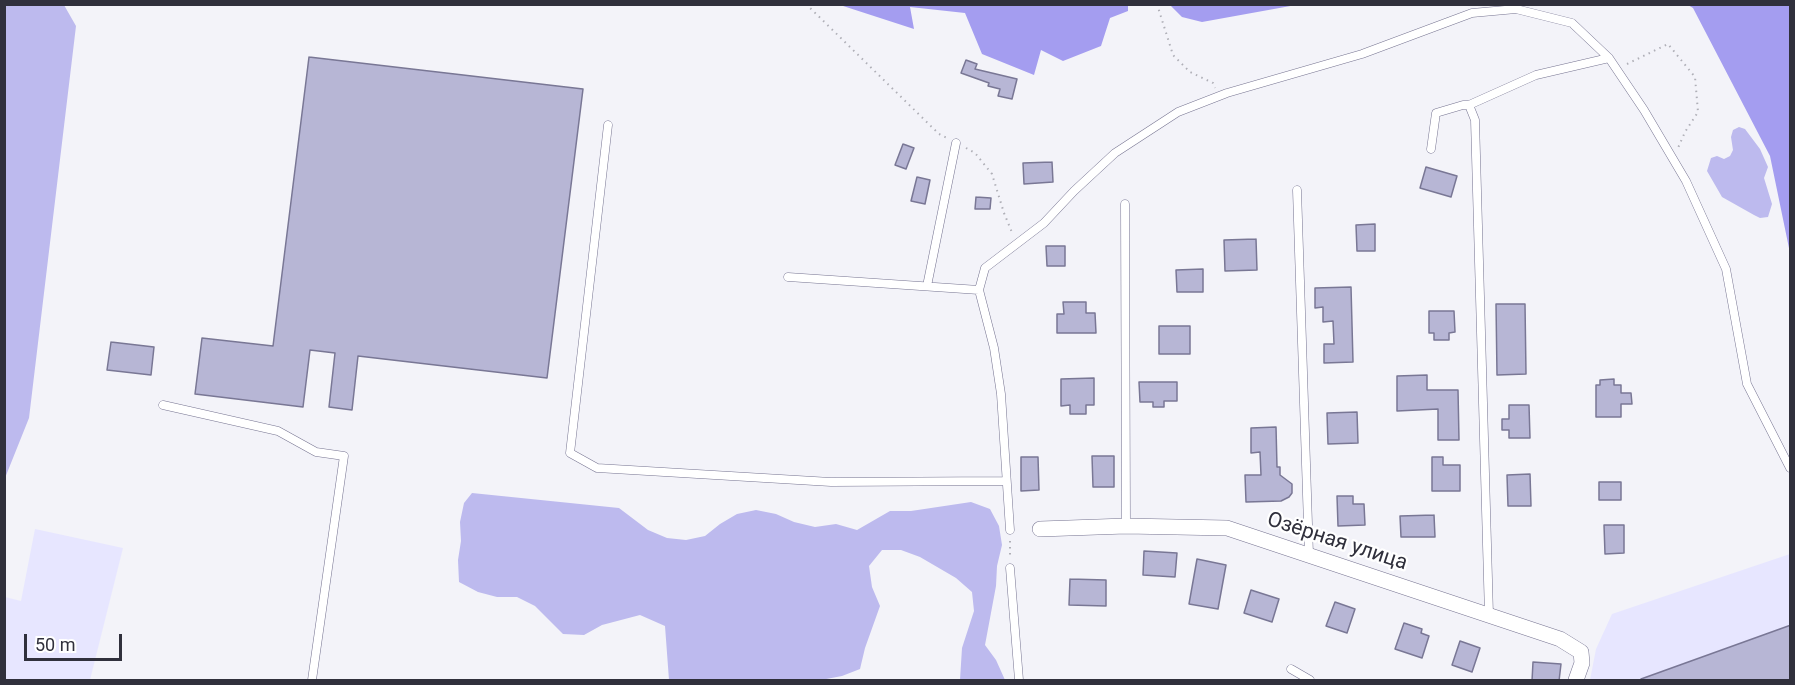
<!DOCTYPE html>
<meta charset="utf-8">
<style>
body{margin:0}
#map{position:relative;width:1795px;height:685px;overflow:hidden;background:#f3f3f9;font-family:Roboto,sans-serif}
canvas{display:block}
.frame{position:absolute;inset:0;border:6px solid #30303c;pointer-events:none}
.scale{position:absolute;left:24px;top:634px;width:98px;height:27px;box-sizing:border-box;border:3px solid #30303c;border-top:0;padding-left:8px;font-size:18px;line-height:21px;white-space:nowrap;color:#30303c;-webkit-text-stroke:4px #fff;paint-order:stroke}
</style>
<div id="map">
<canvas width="1795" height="685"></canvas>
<div class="frame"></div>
<div class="scale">50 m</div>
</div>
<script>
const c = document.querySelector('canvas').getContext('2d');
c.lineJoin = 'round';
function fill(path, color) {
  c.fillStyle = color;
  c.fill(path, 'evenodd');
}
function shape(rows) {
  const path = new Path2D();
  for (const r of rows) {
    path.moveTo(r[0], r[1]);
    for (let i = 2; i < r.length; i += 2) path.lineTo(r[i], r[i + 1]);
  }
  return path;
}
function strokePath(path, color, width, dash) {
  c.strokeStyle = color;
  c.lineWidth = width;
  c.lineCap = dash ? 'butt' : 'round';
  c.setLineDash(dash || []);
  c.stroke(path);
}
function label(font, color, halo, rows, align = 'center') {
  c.font = font + ' Roboto,sans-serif';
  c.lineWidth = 4.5;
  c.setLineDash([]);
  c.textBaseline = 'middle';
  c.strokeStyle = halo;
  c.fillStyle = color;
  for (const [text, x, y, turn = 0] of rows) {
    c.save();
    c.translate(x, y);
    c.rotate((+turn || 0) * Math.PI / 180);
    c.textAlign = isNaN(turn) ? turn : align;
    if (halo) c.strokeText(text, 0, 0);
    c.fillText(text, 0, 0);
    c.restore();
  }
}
fill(shape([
 [35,529,123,548,90,680,5,680,5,597,21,601],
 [1790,554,1790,680,1590,680,1596,649,1612,614]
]), '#e7e6ff');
fill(shape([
 [5,4,64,5,76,26,29,418,5,478],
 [1739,127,1745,129,1760,149,1768,167,1764,178,1772,204,1768,217,1760,218,1754,215,1722,197,1707,171,1711,158,1717,156,1724,159,1730,156,1733,150,1731,137,1733,130],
 [472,493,619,508,648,530,667,538,686,540,705,536,720,524,737,514,756,510,776,514,794,522,815,527,836,524,857,530,890,511,911,511,971,502,990,509,999,526,1002,545,997,566,996,586,985,645,996,660,1005,680,960,680,962,648,974,611,972,592,956,578,920,557,901,550,882,550,869,566,872,587,880,606,865,648,860,669,842,676,821,680,669,680,665,626,640,615,602,625,584,635,563,634,535,606,517,597,497,597,478,592,459,582,458,560,461,541,460,522,464,503]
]), '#bdbaee');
fill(shape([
 [840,5,1128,4,1128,11,1110,18,1101,46,1063,61,1041,50,1034,75,982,54,965,13,910,7,914,29],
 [1170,5,1296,5,1202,22,1182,17],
 [1688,5,1790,5,1790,253,1770,156,1693,8]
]), '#a49df0');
const building = shape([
 [309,57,583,89,547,378,358,356,352,410,329,407,335,353,310,350,303,407,195,394,202,338,273,346,309,57],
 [966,60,977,64,975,69,1017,79,1012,99,998,96,1000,89,988,86,989,83,961,73,966,60],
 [903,144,914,148,906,169,895,165,903,144],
 [1052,162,1053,182,1024,184,1023,163,1052,162],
 [1426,167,1457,176,1451,197,1420,188,1426,167],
 [917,177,930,180,925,204,911,201,917,177],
 [976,197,991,198,990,209,975,209,976,197],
 [1375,224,1375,251,1357,251,1356,225,1375,224],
 [1256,239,1257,270,1225,271,1224,240,1256,239],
 [1046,246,1065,246,1065,266,1047,266,1046,246],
 [1203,269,1203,292,1177,292,1176,270,1203,269],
 [1351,287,1353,362,1324,363,1324,344,1334,344,1333,321,1323,322,1323,307,1315,308,1315,288,1351,287],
 [1063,302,1086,302,1086,313,1095,313,1096,333,1057,333,1057,314,1064,314,1063,302],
 [1496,304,1525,304,1526,374,1497,375,1496,304],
 [1429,311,1454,311,1455,332,1449,333,1449,340,1434,340,1434,333,1429,333,1429,311],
 [1159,326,1190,326,1190,354,1159,354,1159,326],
 [111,342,154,347,151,375,107,370,111,342],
 [1427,375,1427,390,1458,390,1459,440,1438,440,1438,409,1397,411,1397,376,1427,375],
 [1094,378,1094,405,1086,405,1086,414,1070,414,1070,405,1061,406,1061,379,1094,378],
 [1614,379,1614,385,1621,385,1621,393,1631,393,1632,404,1621,404,1621,417,1596,417,1596,385,1600,385,1600,380,1614,379],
 [1139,382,1177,382,1177,401,1164,401,1164,407,1153,407,1153,402,1140,402,1139,382],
 [1509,405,1529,405,1530,438,1509,438,1509,430,1502,430,1502,419,1509,419,1509,405],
 [1357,412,1358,443,1328,444,1327,413,1357,412],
 [1276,427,1277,467,1280,467,1280,475,1292,484,1292,493,1289,497,1281,501,1246,502,1245,475,1261,475,1260,452,1251,453,1251,428,1276,427],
 [1092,456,1114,456,1114,487,1093,487,1092,456],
 [1021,457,1038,457,1039,490,1021,491,1021,457],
 [1432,457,1443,457,1443,465,1460,465,1460,491,1432,491,1432,457],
 [1530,474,1531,506,1508,506,1507,475,1530,474],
 [1599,482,1621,482,1621,500,1599,500,1599,482],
 [1337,496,1353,496,1353,504,1364,504,1365,525,1338,526,1337,496],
 [1434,515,1435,537,1401,537,1400,516,1434,515],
 [1604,525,1624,525,1624,553,1605,554,1604,525],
 [1144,551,1177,553,1175,577,1143,575,1144,551],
 [1197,559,1226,565,1218,609,1189,604,1197,559],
 [1070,579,1106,580,1106,606,1069,605,1070,579],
 [1251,590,1279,599,1272,622,1244,613,1251,590],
 [1335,602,1355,609,1347,633,1326,626,1335,602],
 [1404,623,1422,629,1421,633,1429,636,1422,658,1395,649,1404,623],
 [1791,625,1791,681,1641,681,1641,679,1791,625],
 [1460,641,1480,648,1472,672,1452,665,1460,641],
 [1533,662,1561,664,1559,681,1532,681,1533,662]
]);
fill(building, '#b7b6d5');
strokePath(building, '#797795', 1.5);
const lane = shape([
 [608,125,570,453,597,468,831,482,1005,481],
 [1431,149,1436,113,1463,105,1469,105],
 [1297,190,1309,555],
 [1125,204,1126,526],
 [788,277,979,290],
 [927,286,956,143],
 [163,405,278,431,316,452,344,456,312,680],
 [1010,530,1001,394,994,348,979,290,985,268,1044,223,1074,191,1115,153,1178,112,1227,93,1362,54,1472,13,1516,9,1572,23,1609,58,1644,110,1686,181,1726,269,1747,384,1790,468],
 [1010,568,1019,680],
 [1489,615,1475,120,1469,105,1536,75,1609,58],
 [1291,669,1310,680]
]);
const street = shape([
 [1040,529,1126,526,1227,528,1560,639,1581,652,1582,663,1576,680]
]);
strokePath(lane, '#767491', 9);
strokePath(street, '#767491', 16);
strokePath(shape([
 [806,4,939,134,947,138],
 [1157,4,1173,55,1190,72,1213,83,1215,88],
 [1627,64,1668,44,1695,77,1698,112,1685,132,1678,148],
 [966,148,975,153,992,174,1004,213,1013,235],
 [1010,541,1010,559]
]), '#afafb7', 2, [1.5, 4.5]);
strokePath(lane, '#fff', 8);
strokePath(street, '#fff', 15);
label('21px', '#30303c', '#fff', [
 ["Озёрная улица",1337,542,18]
]);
</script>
